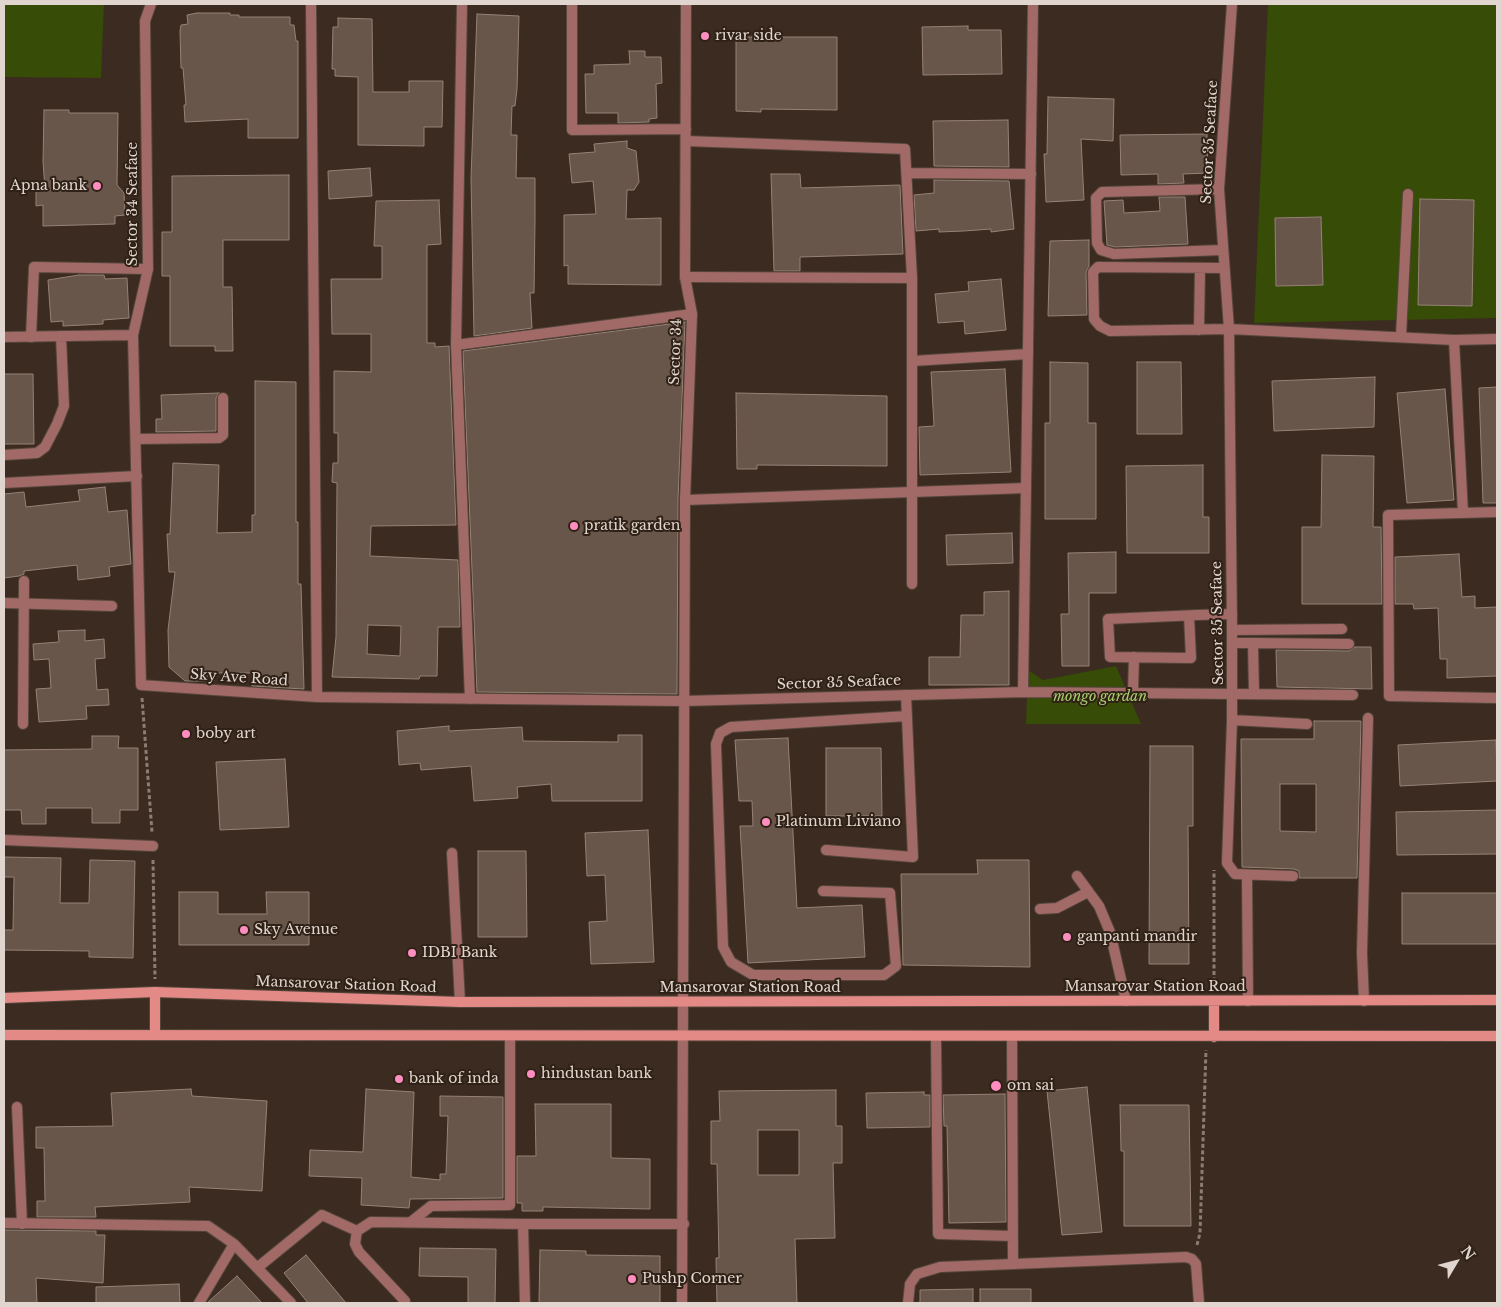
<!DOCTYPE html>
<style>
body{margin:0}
#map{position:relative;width:1501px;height:1307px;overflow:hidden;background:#3b2b20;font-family:"Libre Baskerville",serif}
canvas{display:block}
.frame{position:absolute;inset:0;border:5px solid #e0d6cf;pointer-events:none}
.north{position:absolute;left:1431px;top:1237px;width:50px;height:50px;-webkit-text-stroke:4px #302116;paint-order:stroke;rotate:53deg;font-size:14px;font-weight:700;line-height:20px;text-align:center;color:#e0d6cf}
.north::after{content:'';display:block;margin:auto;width:18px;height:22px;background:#e0d6cf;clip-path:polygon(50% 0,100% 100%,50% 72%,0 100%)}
</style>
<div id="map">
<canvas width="1501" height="1307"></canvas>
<div class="frame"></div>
<div class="north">N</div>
</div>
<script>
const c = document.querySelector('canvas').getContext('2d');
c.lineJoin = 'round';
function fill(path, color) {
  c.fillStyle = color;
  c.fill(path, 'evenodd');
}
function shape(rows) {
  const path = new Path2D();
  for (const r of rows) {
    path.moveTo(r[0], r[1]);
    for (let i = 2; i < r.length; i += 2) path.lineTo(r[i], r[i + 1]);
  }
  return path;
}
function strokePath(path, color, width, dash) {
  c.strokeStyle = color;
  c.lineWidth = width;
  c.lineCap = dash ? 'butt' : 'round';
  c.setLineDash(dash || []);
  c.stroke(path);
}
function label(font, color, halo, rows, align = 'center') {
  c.font = font + ' "Libre Baskerville",serif';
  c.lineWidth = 4;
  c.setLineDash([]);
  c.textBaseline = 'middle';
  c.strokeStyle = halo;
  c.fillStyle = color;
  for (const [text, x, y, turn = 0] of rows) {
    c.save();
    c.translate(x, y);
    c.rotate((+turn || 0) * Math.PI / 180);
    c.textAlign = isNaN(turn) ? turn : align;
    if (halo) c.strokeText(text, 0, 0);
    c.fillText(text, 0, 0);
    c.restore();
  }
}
fill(shape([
 [4,4,104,4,101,78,4,77],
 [1268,4,1497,4,1497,318,1254,323],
 [1116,666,1141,724,1026,724,1028,670,1043,680]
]), '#364c07');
const building = shape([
 [197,13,230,13,230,15,239,15,239,17,290,17,290,25,294,25,296,41,298,41,298,138,248,138,248,119,185,122,184,105,186,105,183,68,181,68,180,31,181,25,188,24,187,15,197,13],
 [477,14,519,16,517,89,515,106,512,106,511,135,517,135,516,178,535,178,535,220,534,293,530,293,532,328,474,336,471,178,477,14],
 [338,18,372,19,373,92,409,92,409,81,443,81,442,127,424,127,424,146,358,145,358,77,335,76,335,69,332,69,333,27,338,27,338,18],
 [968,26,968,30,1001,30,1002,74,923,75,922,27,968,26],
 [736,37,837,37,837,110,761,109,761,112,736,111,736,37],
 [629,51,645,51,645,57,661,57,662,83,656,84,657,118,649,119,649,122,618,123,618,113,586,113,585,74,594,74,594,65,630,64,629,51],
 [1048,97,1114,99,1113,141,1081,139,1084,200,1046,202,1044,154,1047,154,1048,97],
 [44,110,69,110,69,113,118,113,117,185,124,193,125,215,115,216,115,224,43,226,43,205,36,206,36,190,45,190,43,161,44,110],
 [1008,120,1009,167,934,166,933,121,1008,120],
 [1207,134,1208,173,1183,174,1184,183,1158,184,1158,174,1121,175,1120,135,1207,134],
 [627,141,627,148,636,151,639,182,634,190,627,190,626,219,661,218,661,285,568,284,568,265,564,266,564,215,596,214,593,181,572,183,569,154,595,152,594,144,627,141],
 [370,168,372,196,329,199,328,171,370,168],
 [771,174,800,174,801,188,900,185,903,254,800,257,800,271,774,271,771,174],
 [289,175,289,240,223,240,223,287,232,287,233,351,215,351,215,346,170,346,170,276,162,276,162,232,172,232,172,176,289,175],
 [934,180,1009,181,1014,229,991,232,991,229,964,231,939,232,939,229,916,231,914,195,934,193,934,180],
 [1159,197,1185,197,1188,244,1115,247,1107,245,1104,201,1123,200,1124,213,1160,211,1159,197],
 [1420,199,1474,200,1472,306,1418,305,1420,199],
 [439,200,441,244,427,245,427,343,435,343,435,347,449,346,456,525,371,526,370,556,458,560,460,627,438,627,437,676,420,676,419,679,332,677,336,637,337,483,332,482,333,463,338,463,338,433,334,433,334,371,371,372,371,334,332,334,331,279,382,279,382,246,374,246,376,201,439,200],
 [368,625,401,626,400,656,367,654,368,625],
 [1321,217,1323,285,1276,286,1275,218,1321,217],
 [1089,240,1089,266,1086,272,1087,315,1048,316,1050,241,1089,240],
 [79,275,104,275,105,279,127,278,129,318,103,320,103,324,63,326,63,321,51,322,48,280,79,275],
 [1001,279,1006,330,965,334,964,321,938,323,935,294,969,291,968,282,1001,279],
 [685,322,678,500,677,694,477,692,463,351,685,322],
 [1050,362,1088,363,1088,423,1096,423,1096,519,1045,519,1045,423,1050,423,1050,362],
 [1137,362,1181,362,1182,434,1137,434,1137,362],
 [1005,369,1011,472,920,475,919,427,934,426,931,372,1005,369],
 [4,374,33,374,34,444,4,444,4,374],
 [1375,377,1374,427,1274,431,1272,381,1375,377],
 [255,381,296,382,296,522,298,522,298,584,301,584,304,689,252,686,252,673,214,673,214,681,185,681,169,667,168,630,175,572,169,572,167,534,170,534,173,463,219,465,217,533,252,532,252,515,255,515,255,381],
 [1497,387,1497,503,1483,503,1479,388,1497,387],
 [1445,389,1454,500,1407,503,1397,393,1445,389],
 [219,393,216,398,216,431,156,432,156,419,162,419,161,395,219,393],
 [736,393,887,396,887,466,757,465,757,469,737,469,736,393],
 [1322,455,1374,456,1373,527,1381,527,1382,604,1302,604,1302,527,1321,527,1322,455],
 [1203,465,1203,517,1209,517,1209,553,1127,553,1126,466,1203,465],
 [105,487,108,512,127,510,131,564,109,567,110,576,78,580,77,565,24,571,24,574,19,576,4,578,4,494,24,492,26,507,80,501,78,490,105,487],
 [1012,533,1013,563,947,565,946,535,1012,533],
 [1116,552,1116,593,1089,593,1089,666,1062,666,1061,614,1069,614,1068,553,1116,552],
 [1459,554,1462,597,1475,596,1475,608,1497,607,1497,676,1447,678,1447,659,1440,659,1438,608,1414,609,1413,604,1395,604,1395,557,1459,554],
 [1009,591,1009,685,929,685,929,657,960,657,961,615,984,615,984,592,1009,591],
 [85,630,85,641,104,639,105,658,95,659,97,690,108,689,109,705,86,706,87,719,39,722,36,689,51,688,49,659,34,660,33,644,59,642,58,631,85,630],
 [1355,647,1371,647,1372,689,1277,687,1276,650,1349,651,1355,647],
 [1314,721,1361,721,1357,878,1299,878,1299,871,1294,869,1242,867,1241,739,1314,739,1314,721],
 [1280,784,1316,784,1316,832,1280,831,1280,784],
 [449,726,449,731,522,727,523,741,618,742,618,735,642,735,642,801,552,801,551,784,517,787,518,798,474,801,471,766,421,770,420,763,399,765,397,731,449,726],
 [92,736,119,736,118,748,138,748,138,810,120,810,120,823,92,823,92,808,46,808,46,824,22,824,21,810,4,810,4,750,92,749,92,736],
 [788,738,797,908,862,905,865,957,748,963,740,826,753,826,752,801,739,801,735,740,788,738],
 [1496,740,1497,781,1400,786,1398,745,1496,740],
 [1150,746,1193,746,1193,826,1188,826,1189,964,1149,964,1150,746],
 [826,748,881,748,882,816,826,816,826,748],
 [285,759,289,827,220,830,216,762,285,759],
 [1497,810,1497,854,1397,855,1396,812,1497,810],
 [648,830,654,962,591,964,589,922,607,921,605,875,587,876,585,833,648,830],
 [478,851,526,851,527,937,478,937,478,851],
 [4,857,61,858,60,903,89,903,90,860,135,861,133,958,89,957,89,951,4,950,4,930,13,930,14,877,4,877,4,857],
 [977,860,1029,860,1030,967,903,965,901,874,978,874,977,860],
 [179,892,218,892,218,914,267,914,266,892,309,892,309,945,179,945,179,892],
 [1402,893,1497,893,1497,944,1402,944,1402,893],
 [1087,1087,1102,1232,1062,1235,1047,1091,1087,1087],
 [191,1089,192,1096,267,1101,262,1191,189,1187,190,1202,95,1207,96,1217,37,1217,37,1201,45,1201,44,1148,36,1148,36,1127,113,1126,111,1093,191,1089],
 [366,1089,414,1092,411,1177,440,1180,440,1174,446,1174,448,1116,440,1116,440,1096,503,1097,503,1198,410,1199,409,1208,361,1205,362,1178,309,1176,310,1150,363,1152,366,1089],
 [836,1090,836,1126,842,1126,842,1163,833,1163,835,1238,795,1239,797,1303,717,1303,716,1258,719,1258,717,1164,711,1164,711,1121,720,1121,719,1091,836,1090],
 [758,1130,799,1130,799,1175,758,1175,758,1130],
 [924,1092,924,1095,930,1095,930,1127,867,1128,866,1093,924,1092],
 [1005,1094,1006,1222,949,1223,947,1126,944,1126,943,1095,1005,1094],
 [535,1104,611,1104,611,1158,650,1159,650,1209,543,1207,543,1211,522,1211,522,1203,517,1203,517,1156,536,1156,535,1104],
 [1120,1105,1189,1105,1191,1226,1124,1226,1124,1151,1121,1151,1120,1105],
 [4,1230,96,1231,96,1235,105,1235,103,1283,36,1278,37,1303,4,1303,4,1230],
 [420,1248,496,1249,495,1303,468,1303,468,1277,419,1276,420,1248],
 [540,1250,586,1251,586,1255,660,1256,660,1303,539,1303,540,1250],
 [306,1255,346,1303,308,1303,284,1273,306,1255],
 [237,1276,262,1303,207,1303,237,1276],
 [179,1284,180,1303,96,1303,96,1287,179,1284],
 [973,1289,973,1303,920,1303,920,1290,973,1289],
 [980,1289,1031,1289,1031,1303,980,1303,980,1289]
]);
fill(building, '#68564b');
strokePath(building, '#968276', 1);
const service = shape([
 [907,173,1031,174],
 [685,277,912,278,905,149,686,141],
 [1401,336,1408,194],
 [31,337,34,267,148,269],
 [1454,340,1463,513],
 [912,361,1028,354],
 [4,483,137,476],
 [685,500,1026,488],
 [1497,512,1388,515,1389,696,1497,698],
 [912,584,912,278],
 [4,603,112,606],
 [1189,616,1191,658,1110,657,1108,619,1197,615,1232,614],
 [1232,630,1342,629],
 [1232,643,1253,643],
 [1133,693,1134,657],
 [1233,694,1353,695],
 [1254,694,1253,643,1349,644],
 [23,724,24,581],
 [4,840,153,846],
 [826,850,913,857,906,695],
 [452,853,460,1002],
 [1077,876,1099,906,1110,932,1126,1001],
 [823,891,890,893,896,966,884,975,753,975,731,962,723,947,716,744,720,733,731,727,907,716],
 [1040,909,1057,908,1088,892],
 [1364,1001,1362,953,1368,718],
 [936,1037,938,1234,1013,1236],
 [1012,1037,1013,1264],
 [17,1107,22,1224],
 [411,1222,431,1206,510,1205,510,1037]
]);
const minor = shape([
 [151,4,145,21,148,269,133,335,141,685,317,697,684,701,1023,692,1233,694],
 [311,4,317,697],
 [462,4,456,345,470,699],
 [572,4,572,130,686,129],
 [1232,4,1219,189,1229,329,1232,630,1232,720,1227,863,1235,874,1293,876],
 [1219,189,1102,192,1096,198,1097,243,1101,250,1114,254,1222,250],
 [1223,268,1098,267,1093,272,1094,319,1100,326,1110,331,1229,329,1454,340,1497,339],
 [1199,330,1200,268],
 [4,337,133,335],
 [456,345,692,314],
 [136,439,219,438,223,435,223,398],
 [4,455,37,453,45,447,57,424,64,406,61,336],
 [1023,692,1033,4],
 [1232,720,1307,724],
 [1247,875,1248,1001],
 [683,1002,685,500,692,314,685,277,686,4],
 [4,1223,208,1226,234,1244,291,1303],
 [257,1268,322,1215,357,1231],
 [405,1301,359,1252,355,1244,357,1231,371,1222,523,1224],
 [199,1303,234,1244],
 [525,1303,523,1224,684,1224],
 [908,1303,910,1284,917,1274,940,1267,1186,1257,1192,1259,1196,1264,1199,1303]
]);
const tertiary = shape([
 [682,1303,683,1002]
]);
const secondary = shape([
 [4,998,155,992,460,1002,1497,1000],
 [155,1034,155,992],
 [4,1035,1497,1036],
 [1214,1037,1214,1001]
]);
strokePath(service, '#55463c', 12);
strokePath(minor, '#55463c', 12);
strokePath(tertiary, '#55463c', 12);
strokePath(secondary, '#55463c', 12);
strokePath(shape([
 [142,698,152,832],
 [153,860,155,979],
 [1214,988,1214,870],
 [1197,1245,1200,1233,1206,1050]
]), '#8a7d74', 3, [4, 2.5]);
strokePath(service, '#a26a67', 10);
strokePath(minor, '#a26a67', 10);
strokePath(tertiary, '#a26a67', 10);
strokePath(secondary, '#e38a86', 10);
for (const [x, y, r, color] of [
 [705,36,5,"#fd8ebf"],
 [97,186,5,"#fd8ebf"],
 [574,526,5,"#fd8ebf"],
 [186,734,5,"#fd8ebf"],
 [766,822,5,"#fd8ebf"],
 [244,930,5,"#fd8ebf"],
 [1067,937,5,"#fd8ebf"],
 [412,953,5,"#fd8ebf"],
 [531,1074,5,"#fd8ebf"],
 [399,1079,5,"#fd8ebf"],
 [996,1086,6,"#fd8ebf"],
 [632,1279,5,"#fd8ebf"]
]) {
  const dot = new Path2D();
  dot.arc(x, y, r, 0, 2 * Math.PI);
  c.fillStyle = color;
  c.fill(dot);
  strokePath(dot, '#302116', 2);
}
label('14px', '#e0d6cf', '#302116', [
 ["rivar side",715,36],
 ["Apna bank",87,186,"right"],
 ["pratik garden",584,526],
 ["boby art",196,734],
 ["Platinum Liviano",776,822],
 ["Sky Avenue",254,930],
 ["ganpanti mandir",1077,937],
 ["IDBI Bank",422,953],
 ["hindustan bank",541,1074],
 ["bank of inda",409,1079],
 ["om sai",1007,1086],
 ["Pushp Corner",642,1279]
], 'left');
label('14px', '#e0d6cf', '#302116', [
 ["Sector 35 Seaface",1210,142,-87],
 ["Sector 34 Seaface",133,204,-90],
 ["Sector 34",676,352,-88],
 ["Sector 35 Seaface",1218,623,-91],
 ["Sky Ave Road",239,678,4],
 ["Sector 35 Seaface",839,683,-2],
 ["Mansarovar Station Road",346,985,2],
 ["Mansarovar Station Road",1155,987],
 ["Mansarovar Station Road",750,988]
]);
label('italic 14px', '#a9cf6e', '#302116', [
 ["mongo gardan",1100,697]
]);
</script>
